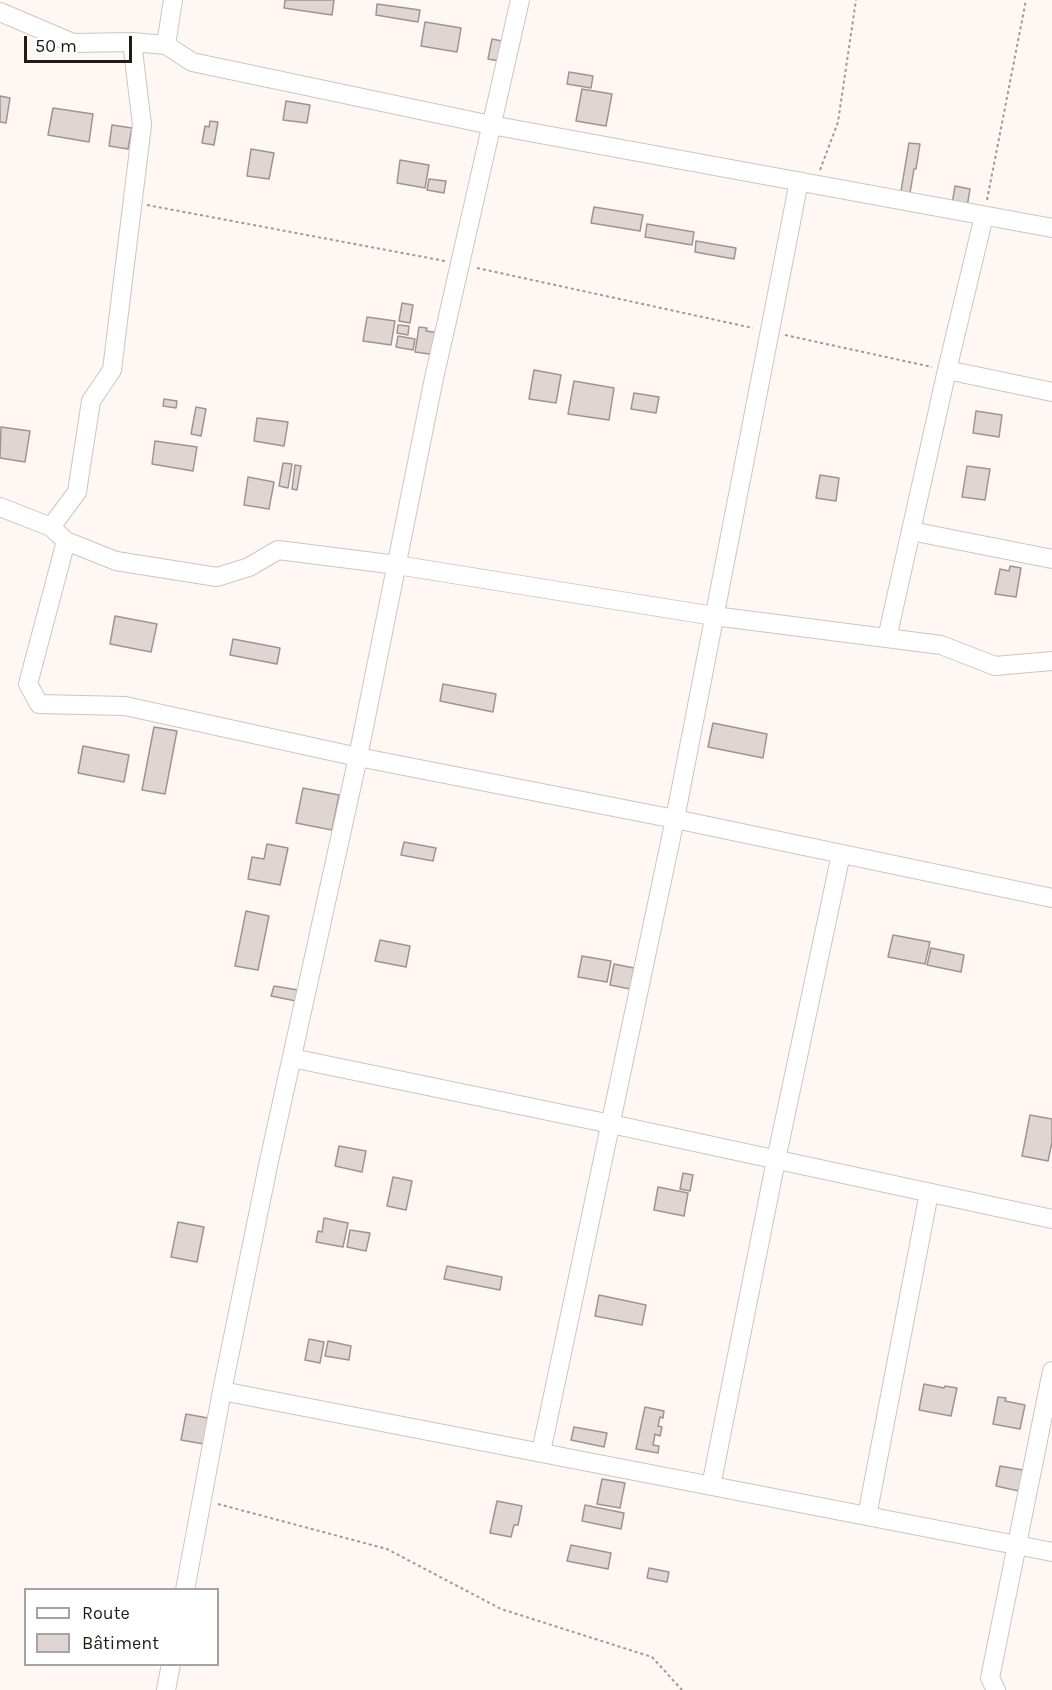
<!DOCTYPE html>
<meta charset="utf-8">
<style>
body{margin:0}
#map{position:relative;width:1052px;height:1690px;overflow:hidden;background:#fef7f3;font-family:Karla,sans-serif}
canvas{display:block}
.legend{position:absolute;left:24px;top:1588px;width:195px;height:78px;box-sizing:border-box;background:#fff;border:2px solid #a5a4a3;margin:0;padding:8px 10px;list-style:none;font-size:18px;color:#1e1b19}
.legend li{display:flex;align-items:center;gap:12px;height:30px}
.legend b{width:30px;border:2px solid #a5a4a3}
.scale{position:absolute;left:24px;top:36px;width:108px;height:27px;box-sizing:border-box;border:3px solid #1e1b19;border-top:0;padding-left:8px;font-size:18px;line-height:21px;white-space:nowrap;color:#1e1b19;-webkit-text-stroke:4px #fff;paint-order:stroke}
</style>
<div id="map">
<canvas width="1052" height="1690"></canvas>
<ul class="legend">
<li><b style="height:8px;background:#fff"></b>Route</li>
<li><b style="height:16px;background:#dfd5d2"></b>Bâtiment</li>
</ul>
<div class="scale">50 m</div>
</div>
<script>
const c = document.querySelector('canvas').getContext('2d');
c.lineJoin = 'round';
function fill(path, color) {
  c.fillStyle = color;
  c.fill(path, 'evenodd');
}
function shape(rows) {
  const path = new Path2D();
  for (const r of rows) {
    path.moveTo(r[0], r[1]);
    for (let i = 2; i < r.length; i += 2) path.lineTo(r[i], r[i + 1]);
  }
  return path;
}
function strokePath(path, color, width, dash) {
  c.strokeStyle = color;
  c.lineWidth = width;
  c.lineCap = dash ? 'butt' : 'round';
  c.setLineDash(dash || []);
  c.stroke(path);
}
const building = shape([
 [285,0,334,0,332,15,284,8,285,0],
 [377,4,420,10,418,22,376,15,377,4],
 [425,22,461,28,457,52,421,46,425,22],
 [492,39,502,41,499,61,488,59,492,39],
 [569,72,593,76,591,88,567,84,569,72],
 [582,89,612,94,606,126,576,121,582,89],
 [0,96,10,98,6,123,0,122,0,96],
 [286,101,310,105,307,123,283,120,286,101],
 [53,108,93,114,89,142,48,135,53,108],
 [210,121,218,122,214,145,202,143,205,126,209,127,210,121],
 [112,125,132,128,128,149,109,146,112,125],
 [909,143,920,144,916,169,914,169,910,193,901,191,909,143],
 [251,149,274,153,269,179,247,176,251,149],
 [400,160,429,165,425,188,397,183,400,160],
 [429,179,446,181,444,193,427,190,429,179],
 [955,186,970,189,967,207,952,204,955,186],
 [594,207,643,215,640,231,591,223,594,207],
 [647,224,694,232,692,245,645,237,647,224],
 [696,241,736,248,734,259,695,252,696,241],
 [402,303,413,305,410,323,399,321,402,303],
 [367,317,395,321,391,345,363,341,367,317],
 [398,325,409,326,408,335,397,333,398,325],
 [419,327,427,328,426,331,440,333,437,355,415,352,419,327],
 [398,336,415,339,413,350,396,347,398,336],
 [534,370,561,375,556,403,529,399,534,370],
 [574,381,614,388,609,420,568,414,574,381],
 [634,393,659,397,656,413,631,409,634,393],
 [164,399,177,401,176,408,163,406,164,399],
 [196,407,206,409,201,436,191,434,196,407],
 [976,411,1002,415,999,437,973,433,976,411],
 [257,418,288,422,284,446,254,441,257,418],
 [1,427,30,431,25,462,0,458,1,427],
 [155,441,197,447,193,471,152,464,155,441],
 [283,463,292,464,288,488,279,486,283,463],
 [295,465,301,466,297,490,292,489,295,465],
 [967,466,990,469,985,500,962,497,967,466],
 [820,475,839,478,836,501,816,498,820,475],
 [248,477,274,482,269,509,244,505,248,477],
 [1010,566,1021,568,1016,597,995,594,1000,569,1009,571,1010,566],
 [115,616,157,624,151,652,110,644,115,616],
 [233,639,280,648,277,664,230,655,233,639],
 [443,684,496,694,493,712,440,701,443,684],
 [713,723,767,734,763,758,708,747,713,723],
 [154,727,177,731,165,794,142,790,154,727],
 [83,746,129,755,124,782,78,773,83,746],
 [303,788,339,795,332,830,296,823,303,788],
 [404,842,436,848,433,861,401,855,404,842],
 [267,844,288,848,280,885,248,879,252,857,264,859,267,844],
 [246,911,269,916,258,970,235,966,246,911],
 [893,935,930,942,925,964,888,957,893,935],
 [380,940,410,946,406,967,375,961,380,940],
 [931,948,964,955,961,972,927,965,931,948],
 [582,956,611,961,607,982,578,977,582,956],
 [614,964,634,968,630,989,610,985,614,964],
 [274,986,298,990,296,1001,271,996,274,986],
 [1030,1115,1052,1119,1052,1142,1048,1161,1022,1156,1030,1115],
 [339,1146,366,1151,362,1172,335,1166,339,1146],
 [683,1173,693,1175,690,1191,680,1189,683,1173],
 [393,1177,412,1181,406,1210,387,1206,393,1177],
 [658,1187,688,1193,684,1216,654,1210,658,1187],
 [324,1218,348,1223,343,1247,316,1242,318,1231,322,1232,324,1218],
 [178,1222,204,1227,197,1262,171,1257,178,1222],
 [350,1230,370,1233,366,1251,347,1247,350,1230],
 [447,1266,502,1277,500,1290,444,1279,447,1266],
 [599,1295,646,1305,642,1325,595,1316,599,1295],
 [309,1339,324,1342,320,1363,305,1360,309,1339],
 [328,1341,351,1346,349,1360,325,1356,328,1341],
 [924,1384,944,1388,945,1386,957,1388,951,1416,919,1410,924,1384],
 [998,1397,1006,1398,1005,1401,1025,1405,1020,1429,993,1424,998,1397],
 [645,1407,664,1411,663,1418,660,1417,658,1426,662,1427,660,1436,655,1434,653,1445,659,1446,658,1453,636,1449,645,1407],
 [186,1414,208,1418,204,1444,181,1440,186,1414],
 [574,1427,607,1433,604,1447,571,1440,574,1427],
 [1000,1466,1023,1470,1019,1491,996,1486,1000,1466],
 [602,1479,625,1483,620,1508,597,1504,602,1479],
 [497,1501,522,1506,518,1525,514,1525,511,1537,490,1533,497,1501],
 [585,1505,624,1513,621,1529,582,1521,585,1505],
 [571,1545,611,1553,608,1569,567,1561,571,1545],
 [649,1568,669,1572,667,1582,647,1578,649,1568]
]);
fill(building, '#dfd5d2');
strokePath(building, '#9e9592', 1.5);
const minor = shape([
 [0,12,73,43,132,42,166,45,192,62,491,125,1052,228],
 [166,45,173,0],
 [947,370,1052,392],
 [0,507,51,527,66,541,116,561,217,577,249,567,278,550,397,565,714,616,941,645,995,666,1052,661],
 [51,527,77,492,91,401,112,370,142,125,132,42],
 [911,531,1052,559],
 [66,541,28,684,39,704,125,706,358,757,675,819,1052,898],
 [887,638,947,370,984,216],
 [292,1058,611,1124,1052,1219],
 [222,1391,1052,1552],
 [541,1452,675,819,799,181],
 [711,1486,776,1160,841,854],
 [867,1516,929,1193],
 [185,1590,222,1391,269,1161,358,757,434,378,520,0],
 [166,1690,171,1664],
 [996,1690,990,1678,1052,1371]
]);
strokePath(minor, '#cec5c0', 20);
strokePath(shape([
 [820,170,838,122,856,0],
 [987,200,1026,0],
 [147,205,445,261],
 [477,268,753,328],
 [785,335,932,367],
 [218,1504,387,1549,501,1609,652,1657,682,1690]
]), '#9f9a97', 2, [3, 3]);
strokePath(minor, '#fff', 18);
</script>
